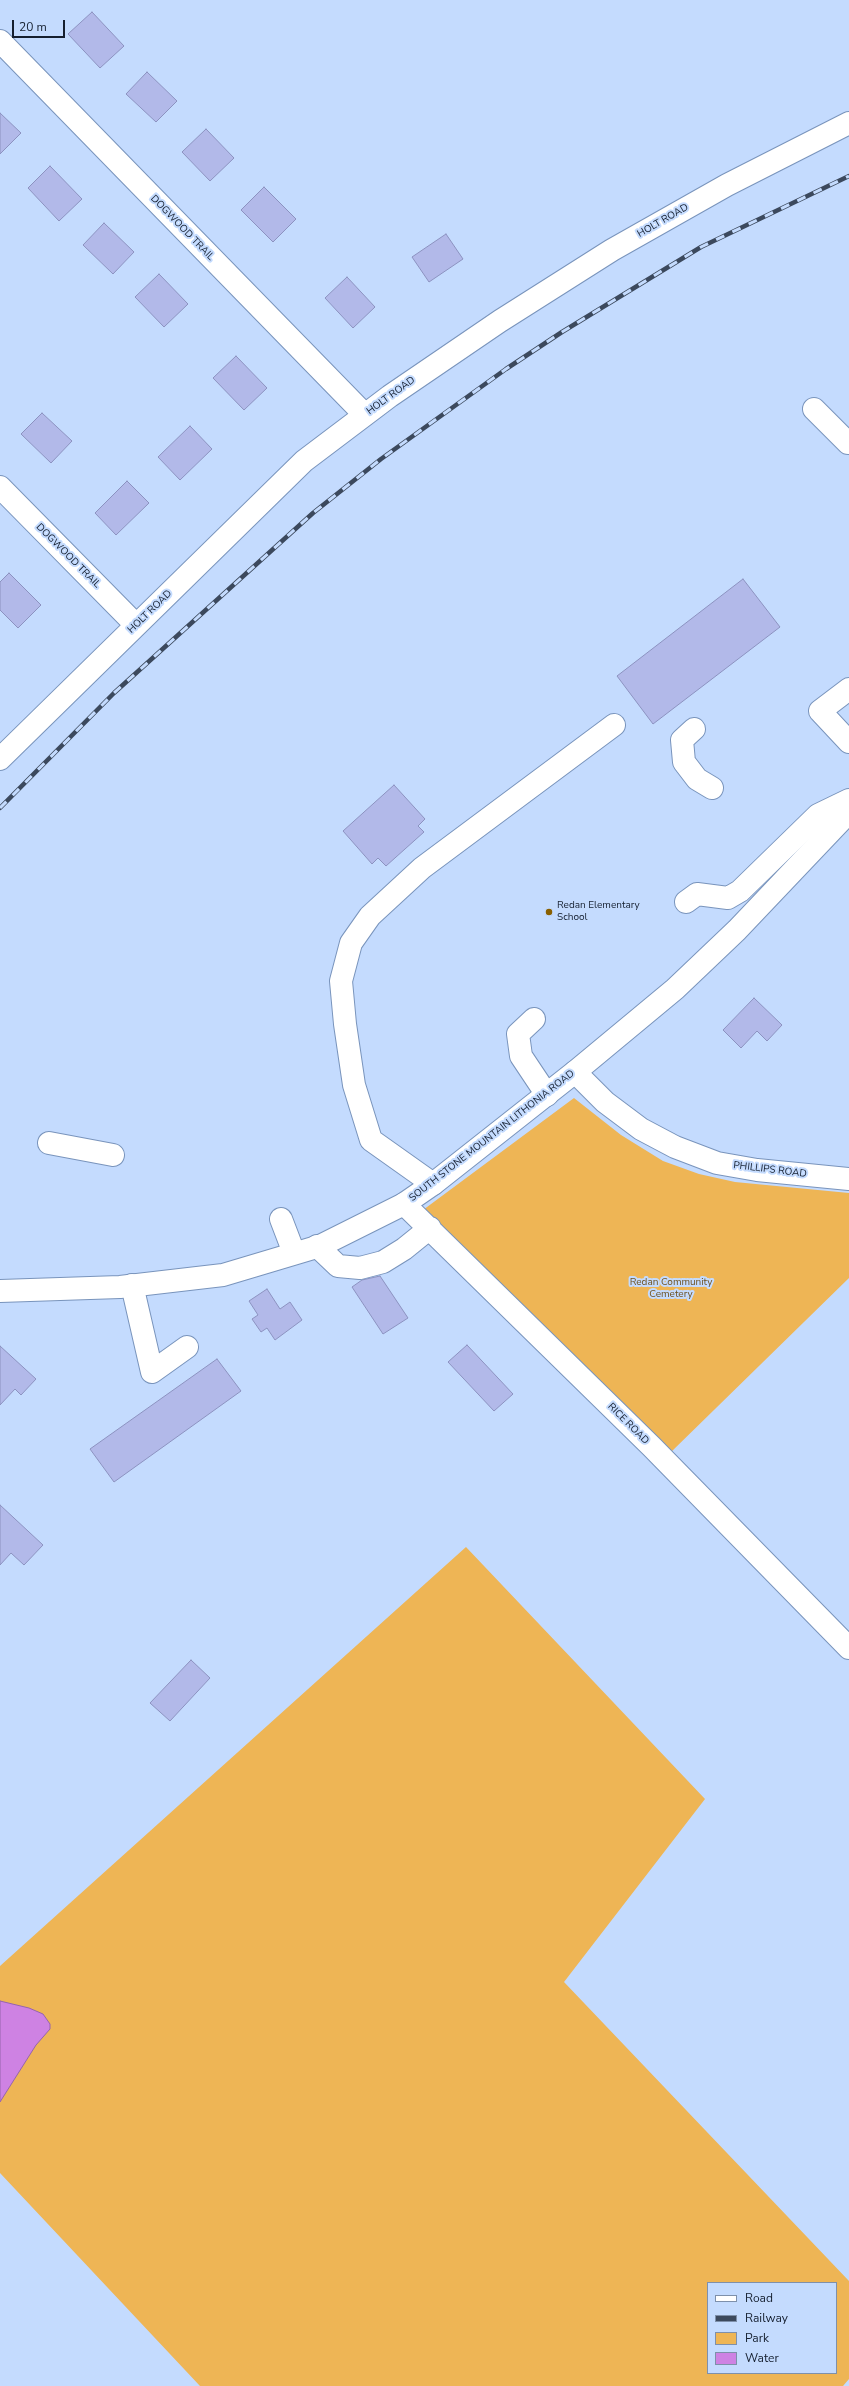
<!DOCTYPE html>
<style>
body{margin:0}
#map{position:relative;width:849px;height:2386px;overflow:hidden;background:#c4dbfe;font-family:"Nunito Sans",sans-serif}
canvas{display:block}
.legend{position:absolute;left:707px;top:2282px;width:130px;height:92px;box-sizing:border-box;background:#c4dbfe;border:1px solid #7e90ab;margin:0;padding:5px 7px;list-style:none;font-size:12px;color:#151f2f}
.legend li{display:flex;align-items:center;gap:8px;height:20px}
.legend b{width:20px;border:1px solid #7e90ab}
.scale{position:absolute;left:12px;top:20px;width:53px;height:18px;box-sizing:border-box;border:2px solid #151f2f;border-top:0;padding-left:5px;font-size:12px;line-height:14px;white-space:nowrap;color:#151f2f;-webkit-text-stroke:3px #c4dbfe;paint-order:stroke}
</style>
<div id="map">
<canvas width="849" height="2386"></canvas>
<ul class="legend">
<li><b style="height:5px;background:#fff"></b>Road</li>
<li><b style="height:5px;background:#3c495d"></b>Railway</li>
<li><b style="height:11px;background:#eeb555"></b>Park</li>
<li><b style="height:11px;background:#ce82e3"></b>Water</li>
</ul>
<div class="scale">20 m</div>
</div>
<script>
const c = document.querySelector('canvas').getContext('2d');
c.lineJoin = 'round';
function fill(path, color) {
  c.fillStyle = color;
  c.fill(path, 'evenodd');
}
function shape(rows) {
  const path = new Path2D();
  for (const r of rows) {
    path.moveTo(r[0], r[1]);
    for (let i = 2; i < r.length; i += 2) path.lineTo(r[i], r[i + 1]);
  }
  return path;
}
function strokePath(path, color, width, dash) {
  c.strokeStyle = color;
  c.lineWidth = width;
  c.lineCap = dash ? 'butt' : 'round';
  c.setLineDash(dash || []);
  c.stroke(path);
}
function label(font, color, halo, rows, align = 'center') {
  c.font = font + ' "Nunito Sans",sans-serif';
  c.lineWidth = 4;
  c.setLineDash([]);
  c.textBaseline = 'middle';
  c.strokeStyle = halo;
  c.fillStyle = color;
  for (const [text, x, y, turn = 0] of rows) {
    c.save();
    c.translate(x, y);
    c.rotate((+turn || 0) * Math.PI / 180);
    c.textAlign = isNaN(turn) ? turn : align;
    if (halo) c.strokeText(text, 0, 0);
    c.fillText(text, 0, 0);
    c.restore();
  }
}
fill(shape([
 [574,1098,621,1135,663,1161,699,1174,735,1182,849,1193,849,1278,670,1453,423,1210],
 [466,1547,705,1799,564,1982,849,2281,849,2379,843,2386,200,2386,0,2173,0,1966],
 [708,2283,836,2283,836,2373,708,2373]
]), '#eeb555');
const water = shape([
 [0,2001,29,2008,43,2014,50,2024,50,2029,36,2045,0,2102,0,2001]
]);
fill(water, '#ce82e3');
strokePath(water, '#9664ad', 1);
const building = shape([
 [92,12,124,46,100,68,68,34,92,12],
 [147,72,177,101,156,122,126,94,147,72],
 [0,113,21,133,0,154,0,113],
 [206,129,234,158,210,181,182,152,206,129],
 [50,166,82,199,59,221,28,188,50,166],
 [264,187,296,219,273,242,241,210,264,187],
 [104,223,134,252,113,274,83,245,104,223],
 [446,234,463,259,429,282,412,257,446,234],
 [159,274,188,304,164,327,135,297,159,274],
 [347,277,375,307,353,328,325,298,347,277],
 [236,356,267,388,244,410,213,378,236,356],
 [42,413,72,441,51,463,21,434,42,413],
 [190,426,212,449,180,480,158,457,190,426],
 [127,481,149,503,116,535,95,513,127,481],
 [9,573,41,605,18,628,0,610,0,582,9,573],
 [743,579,780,627,653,724,617,676,743,579],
 [394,785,425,819,418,826,424,832,386,866,378,858,372,864,343,831,394,785],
 [754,998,782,1025,767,1041,757,1031,741,1048,723,1030,754,998],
 [380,1276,408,1318,383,1334,352,1287,362,1280,380,1276],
 [267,1289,280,1309,290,1302,302,1320,275,1340,267,1328,261,1332,252,1319,258,1315,249,1301,267,1289],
 [467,1345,513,1394,494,1411,448,1362,467,1345],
 [0,1346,36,1379,21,1395,15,1389,0,1405,0,1346],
 [217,1359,241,1391,114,1482,90,1449,217,1359],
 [0,1505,43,1545,24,1565,11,1553,0,1565,0,1505],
 [191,1660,210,1678,170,1721,150,1703,191,1660]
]);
fill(building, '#b2b9e9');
strokePath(building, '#8c92c0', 1);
const minor = shape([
 [0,41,365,415],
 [814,409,848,443],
 [0,487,136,625],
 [849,689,820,711,849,742],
 [694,729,682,740,684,762,697,779,712,788],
 [0,759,304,461,390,396,500,321,612,250,727,185,849,123],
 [686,902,697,894,728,898,740,891,818,815,849,800],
 [534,1019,518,1034,521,1056,547,1095],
 [575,1072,605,1102,641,1129,675,1147,717,1163,757,1170,849,1179],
 [49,1143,113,1155],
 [433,1184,371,1140,354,1085,345,1024,341,981,351,943,370,916,422,868,614,725],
 [404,1204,652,1447,849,1648],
 [281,1219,294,1253],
 [317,1246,338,1266,360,1268,383,1262,404,1249,430,1228],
 [132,1285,152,1372,187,1347]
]);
const major = shape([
 [0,1291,120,1287,223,1275,320,1246,404,1204,433,1184,575,1072,675,989,737,930,849,812]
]);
strokePath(minor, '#7994bc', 24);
strokePath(major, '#7994bc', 24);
strokePath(minor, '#fff', 22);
strokePath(major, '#fff', 22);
const rail = shape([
 [0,808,114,693,313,513,381,459,506,369,562,332,701,247,849,176]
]);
strokePath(rail, '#3c495d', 4.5);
strokePath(rail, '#c4dbfe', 3, [9]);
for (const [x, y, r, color] of [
 [549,912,4,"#895f00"]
]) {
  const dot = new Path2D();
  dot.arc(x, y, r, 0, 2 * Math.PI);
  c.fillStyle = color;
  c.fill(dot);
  strokePath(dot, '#c4dbfe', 1.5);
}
label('10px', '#151f2f', '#c4dbfe', [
 ["HOLT ROAD",663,221,-30],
 ["DOGWOOD TRAIL",182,228,46],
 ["HOLT ROAD",391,396,-36],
 ["DOGWOOD TRAIL",68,556,45],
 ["HOLT ROAD",150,612,-44],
 ["SOUTH STONE MOUNTAIN LITHONIA ROAD",492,1136,-38],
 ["PHILLIPS ROAD",770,1170,7],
 ["RICE ROAD",628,1424,45]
]);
label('10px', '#151f2f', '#c4dbfe', [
 ["Redan Elementary",557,906],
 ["School",557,918]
], 'left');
label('10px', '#6d5120', '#c4dbfe', [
 ["Redan Community",671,1283],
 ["Cemetery",671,1295]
]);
</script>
